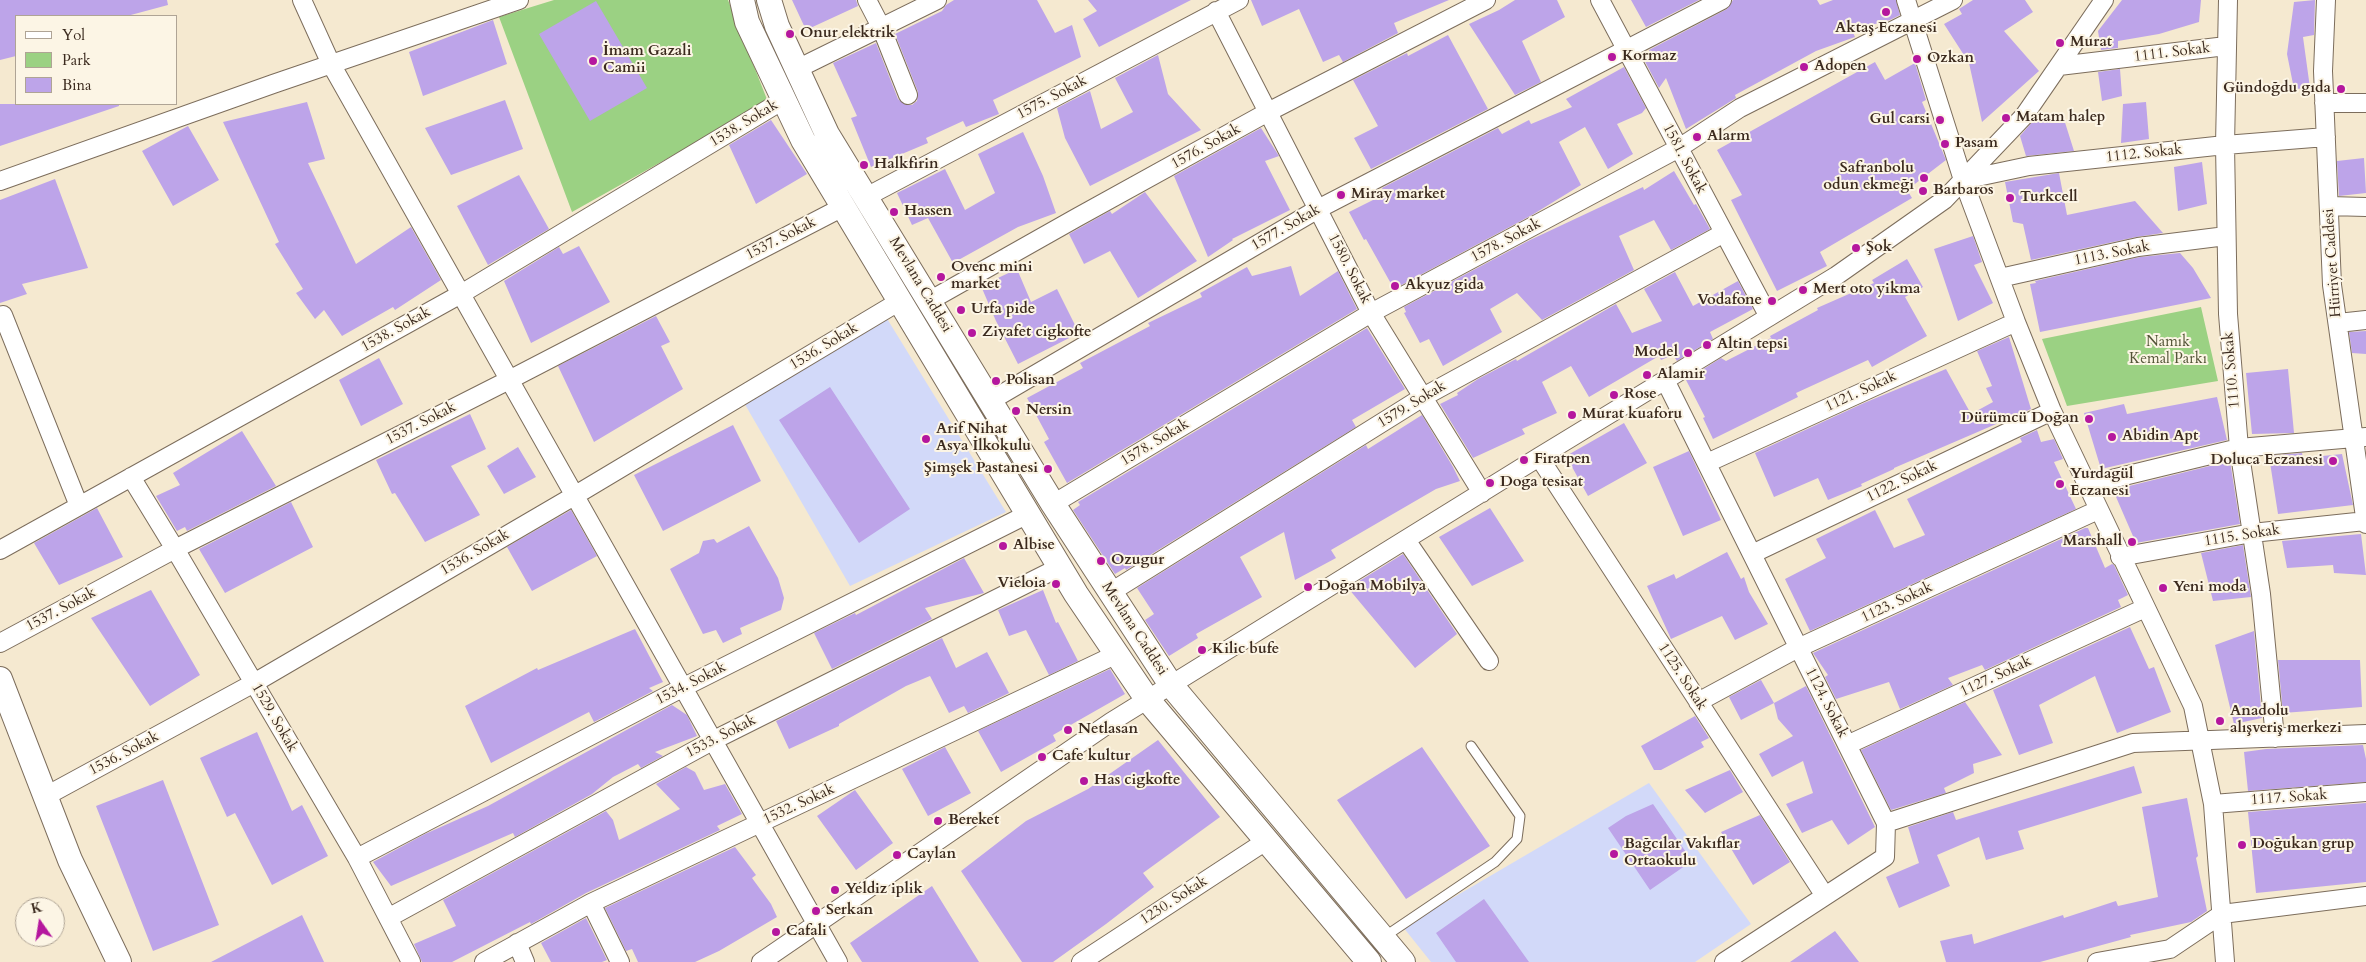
<!DOCTYPE html>
<meta charset="utf-8">
<style>
body{margin:0}
#map{position:relative;width:2366px;height:962px;overflow:hidden;background:#f5e9d0;font-family:Cardo,serif}
canvas{display:block}
.legend{position:absolute;left:15px;top:15px;width:162px;height:90px;box-sizing:border-box;background:#fcf5e5;border:1px solid #afa495;margin:0;padding:6px 9px;list-style:none;font-size:15px;color:#3b2a1e}
.legend li{display:flex;align-items:center;gap:10px;height:25px}
.legend b{width:25px;border:1px solid #afa495}
.north{position:absolute;left:15px;top:897px;width:50px;height:50px;box-sizing:border-box;background:#fcf5e5;border:1px solid #afa495;border-radius:50%;rotate:347deg;font-size:14px;font-weight:700;line-height:20px;text-align:center;color:#3b2a1e}
.north::after{content:'';display:block;margin:auto;width:18px;height:22px;background:#b5179e;clip-path:polygon(50% 0,100% 100%,50% 72%,0 100%)}
</style>
<div id="map">
<canvas width="2366" height="962"></canvas>
<ul class="legend">
<li><b style="height:6px;background:#fff"></b>Yol</li>
<li><b style="height:14px;background:#9bd183"></b>Park</li>
<li><b style="height:14px;background:#bda4e9"></b>Bina</li>
</ul>
<div class="north">K</div>
</div>
<script>
const c = document.querySelector('canvas').getContext('2d');
c.lineJoin = 'round';
function fill(path, color) {
  c.fillStyle = color;
  c.fill(path, 'evenodd');
}
function shape(rows) {
  const path = new Path2D();
  for (const r of rows) {
    path.moveTo(r[0], r[1]);
    for (let i = 2; i < r.length; i += 2) path.lineTo(r[i], r[i + 1]);
  }
  return path;
}
function strokePath(path, color, width, dash) {
  c.strokeStyle = color;
  c.lineWidth = width;
  c.lineCap = dash ? 'butt' : 'round';
  c.setLineDash(dash || []);
  c.stroke(path);
}
function label(font, color, halo, rows, align = 'center') {
  c.font = font + ' Cardo,serif';
  c.lineWidth = 4;
  c.setLineDash([]);
  c.textBaseline = 'middle';
  c.strokeStyle = halo;
  c.fillStyle = color;
  for (const [text, x, y, turn = 0] of rows) {
    c.save();
    c.translate(x, y);
    c.rotate((+turn || 0) * Math.PI / 180);
    c.textAlign = isNaN(turn) ? turn : align;
    if (halo) c.strokeText(text, 0, 0);
    c.fillText(text, 0, 0);
    c.restore();
  }
}
fill(shape([
 [886,317,1006,512,850,586,743,401],
 [1649,783,1751,924,1695,962,1431,962,1403,927]
]), '#d2d9f9');
fill(shape([
 [554,0,728,0,768,102,572,212,499,17],
 [2201,307,2218,381,2067,406,2042,339]
]), '#9bd183');
fill(shape([
 [0,0,167,0,168,5,127,16,16,16,16,56,0,60],
 [792,0,856,0,858,6,806,30],
 [954,0,1037,0,1055,33,1072,25,1081,57,993,100,999,114,966,127,963,121,926,138,928,143,871,167,851,118,857,116,833,63,876,43,898,99,906,105,912,105,917,101,918,92,895,34,942,11,946,5],
 [1088,0,1191,0,1099,47,1083,19,1097,11],
 [1251,0,1449,0,1394,23,1398,33,1343,62,1339,55,1323,62,1299,9,1262,26],
 [1515,0,1557,0,1565,17,1522,41,1541,82,1515,95,1469,24,1499,10],
 [1631,0,1699,0,1646,27],
 [1733,0,1817,0,1820,5,1833,0,1896,0,1900,15,1890,20,1852,30,1855,37,1816,51,1735,95,1736,98,1686,129,1666,78,1659,88,1642,56,1650,52,1649,50,1727,9],
 [1973,0,2025,0,2033,12,2004,31,2039,71,1982,122,1969,63,1944,24,1962,14,1959,9],
 [2122,0,2201,0,2199,22,2159,34,2118,41,2118,48,2101,50,2098,31],
 [2315,0,2314,35,2303,37,2310,88,2294,89,2287,54,2294,2],
 [596,1,647,88,590,121,539,34],
 [493,20,507,64,423,96,409,52],
 [1448,35,1488,109,1371,169,1354,138,1378,126,1353,80,1407,53,1408,56],
 [1158,55,1168,94,1201,130,1090,186,1065,138,1057,108,1090,91,1101,129,1133,112,1115,78],
 [1875,62,1885,80,1915,63,1926,100,1922,102,1946,160,1907,190,1912,198,1820,252,1827,266,1777,291,1731,200,1742,195,1717,150],
 [1624,67,1646,108,1642,113,1617,124,1633,154,1608,169,1585,127,1559,142,1581,185,1532,215,1394,289,1366,239,1364,240,1349,212,1385,194,1382,188,1498,128,1502,134,1529,120,1531,124,1572,107,1566,99],
 [2120,69,2122,96,2102,101,2098,72],
 [505,100,523,149,451,175,425,128],
 [307,102,325,159,308,163,356,264,411,227,441,280,395,310,393,307,342,336,324,310,315,319,296,293,303,289,275,244,279,242,223,122],
 [2146,102,2149,139,2121,143,2123,104],
 [0,104,119,104,119,106,0,146],
 [2062,113,2074,151,2026,156,2020,136,2033,121],
 [771,120,807,174,756,204,729,145],
 [188,126,219,180,173,206,142,151],
 [1261,128,1279,156,1265,161,1290,210,1232,239,1233,240,1208,257,1174,176],
 [1023,132,1043,176,1056,213,1018,227,953,263,928,218,912,225,897,193,945,169,965,210,995,193,978,154],
 [2364,158,2366,193,2339,196,2337,161],
 [2202,162,2207,204,2178,211,2174,167],
 [1674,171,1694,205,1696,204,1710,229,1671,250,1654,220,1619,236,1634,270,1542,320,1517,293,1490,309,1502,332,1443,366,1429,339,1420,343,1404,313,1406,312,1404,307,1528,241,1643,187,1644,190],
 [2059,173,2067,215,2135,201,2163,233,2136,237,2031,260,2023,224,2013,222,2005,182],
 [519,175,549,229,488,265,457,206],
 [55,179,88,268,22,284,27,294,0,303,0,200],
 [1145,192,1197,261,1138,298,1110,251,1084,264,1069,234,1110,211,1112,214],
 [1973,236,1982,262,1974,265,1993,303,1958,321,1934,249],
 [579,246,610,302,531,343,504,281,559,247,563,254],
 [2180,253,2193,268,2211,298,2040,332,2030,284,2036,283,2035,281,2140,257],
 [1907,259,1923,287,1905,297,1927,336,1872,367,1868,360,1796,393,1798,397,1713,439,1703,418,1705,417,1686,380,1721,358,1726,361,1771,338,1770,336,1818,310,1817,308,1874,283,1872,280],
 [1291,266,1300,296,1338,271,1357,309,1067,483,1044,442,1049,439,1027,398,1083,368,1080,363,1150,326,1148,323,1202,297,1200,293,1247,267,1252,276],
 [1017,269,1031,302,1057,289,1079,333,1018,364,996,321,981,286],
 [1675,272,1693,306,1738,281,1753,309,1710,332,1713,339,1677,361,1673,355,1661,360,1659,356,1589,397,1571,366,1542,382,1557,413,1522,429,1525,434,1473,458,1440,404,1458,395,1457,393,1478,379,1516,359,1517,361,1616,304,1632,333,1662,321,1644,289],
 [656,316,670,342,661,346,683,389,594,442,558,366],
 [1367,328,1405,389,1352,420,1356,427,1126,570,1125,568,1115,574,1073,510,1080,505,1078,502],
 [2366,331,2366,354,2352,353,2349,332],
 [2009,337,2031,409,1894,468,1894,469,1861,484,1862,486,1828,500,1818,478,1774,497,1755,453,1864,403,1946,369,1971,414,1993,402,1986,388,1992,386,1977,351],
 [379,358,403,404,361,426,339,380],
 [2288,369,2294,433,2252,434,2246,373],
 [830,387,910,509,859,543,779,420],
 [2217,397,2227,440,2101,469,2084,413,2124,404,2127,414],
 [470,414,486,449,451,466,480,515,425,542,395,493,392,494,376,460],
 [1422,415,1453,467,1460,481,1436,489,1331,550,1336,558,1295,580,1284,532,1240,557,1262,597,1196,634,1198,638,1169,656,1145,620,1154,614,1137,588,1366,445,1368,449],
 [1624,423,1647,463,1588,496,1566,456],
 [733,425,761,481,663,531,634,475],
 [2037,430,2041,442,2054,439,2063,459,2054,462,2076,509,1810,631,1785,579,1826,558,1816,539,1875,510,1894,548,1925,535,1907,499,2022,442,2020,438],
 [242,431,276,486,187,531,185,527,177,531,156,496,180,485,173,473],
 [518,447,536,477,504,494,487,466],
 [1689,451,1721,520,1683,536,1653,467],
 [2302,453,2303,458,2342,454,2353,505,2278,514,2269,456],
 [2230,461,2240,524,2136,543,2113,490],
 [291,502,313,547,225,593,199,549],
 [97,508,123,557,59,585,34,543],
 [1490,508,1524,561,1472,586,1439,537],
 [571,510,597,556,532,591,507,547],
 [749,526,778,578,784,598,781,610,740,628,742,634,723,643,716,630,703,634,670,569,699,553,703,541,714,539,717,543],
 [2085,528,2088,528,2105,568,2112,564,2114,565,2128,595,2118,600,2121,607,1985,670,1982,665,1948,678,1953,685,1900,709,1889,682,1836,699,1825,677,1828,675,1813,653],
 [2361,534,2366,575,2334,573,2333,565,2287,568,2282,541],
 [2243,545,2251,597,2213,601,2201,553],
 [1727,552,1741,579,1744,577,1749,592,1768,624,1735,640,1722,616,1671,639,1647,586,1674,574,1676,579],
 [1403,554,1457,634,1415,668,1348,588],
 [964,558,984,593,925,608,932,619,832,669,814,633,855,613,856,615],
 [151,590,200,675,150,706,91,618],
 [1043,590,1056,623,1058,622,1078,661,1049,675,1026,630,1009,636,998,610],
 [2130,627,2149,669,2154,667,2171,712,2117,733,2095,676,2039,705,2053,743,2019,755,1993,690],
 [635,629,663,682,649,688,653,691,594,722,589,712,491,763,465,706,537,668,538,670],
 [2254,631,2262,718,2234,724,2215,645],
 [942,638,956,668,987,652,1009,693,968,713,964,706,949,713,930,676,906,686,839,724,839,726,789,749,776,721],
 [2278,660,2360,660,2362,707,2283,713],
 [1110,669,1125,694,1053,735,1056,741,1001,772,978,731],
 [1761,680,1774,703,1806,686,1875,827,1848,845,1832,820,1802,833,1786,804,1813,793,1803,761,1772,777,1759,754,1793,736,1778,719,1774,703,1741,720,1729,697],
 [1965,702,2002,755,1973,764,1974,773,1944,788,1946,793,1891,810,1861,750],
 [672,705,687,715,697,736,655,752,663,756,641,768,638,764,613,777,592,794,515,837,513,833,391,886,373,862,425,834,488,806],
 [1695,716,1709,738,1701,742,1704,747,1661,770,1654,770,1641,746],
 [257,732,292,811,302,805,328,856,272,885,235,813,227,817,200,758],
 [1158,740,1220,817,1143,873,1154,887,1106,924,1053,962,1022,962,961,871,1026,821,1088,789],
 [2363,745,2366,759,2366,782,2248,791,2244,752,2266,749],
 [945,747,971,793,928,816,902,769],
 [1422,747,1490,846,1406,899,1337,800],
 [2134,766,2142,793,2018,831,2024,849,1986,860,1979,837,1937,855,1950,886,1899,908,1886,877,1919,863,1908,827,1953,812,1956,820],
 [686,767,695,772,704,790,725,784,742,814,717,826,720,830,586,893,531,924,530,922,452,962,422,962,414,944,456,926,443,900,606,811,613,820,619,840,680,809,656,784],
 [1730,770,1743,792,1705,813,1685,790],
 [163,780,219,925,153,951,96,806],
 [855,790,893,843,856,870,817,816],
 [2187,798,2198,856,2196,858,2207,911,2191,922,2130,935,2131,937,2040,962,1946,962,1940,941,1972,934,1974,944,2063,915,2064,918,2116,901,2118,906,2158,897,2142,807],
 [2366,803,2366,882,2256,893,2248,812],
 [1653,804,1692,861,1650,890,1608,828,1626,816],
 [1760,815,1790,862,1753,885,1721,832],
 [735,847,756,875,752,878,771,904,777,917,719,951,695,962,638,962,632,949,626,951,605,908],
 [932,886,979,962,862,962,850,943],
 [1484,899,1529,962,1456,962,1436,933],
 [302,915,324,962,211,962],
 [586,918,607,960,602,962,551,962,541,943],
 [1835,931,1859,962,1790,962]
]), '#bda4e9');
const lane = shape([
 [1384,937,1495,862,1517,839,1520,816,1471,746]
]);
const street = shape([
 [302,0,331,64,838,962],
 [867,0,881,27,908,95],
 [1600,0,1769,317],
 [1906,0,1963,180,2016,322,2052,411,2193,706,2213,804,2225,962],
 [2228,0,2225,145,2228,314,2239,448,2261,594,2275,738],
 [2326,0,2323,71,2332,285,2366,524],
 [1216,11,1371,313,1482,493],
 [2059,66,2226,46],
 [797,69,937,0],
 [2324,103,2366,103],
 [1963,180,2029,166,2225,145,2326,137],
 [0,181,273,84,519,0],
 [866,197,1239,0],
 [2329,206,2366,207],
 [2000,278,2138,247,2226,236],
 [929,301,1076,218,1268,112,1486,0],
 [3,315,79,506],
 [2338,323,2366,320],
 [1665,380,1886,823,1885,857,1724,962],
 [990,401,1318,209,1722,0],
 [1539,457,1825,896],
 [1707,463,2016,322],
 [131,477,175,549,357,858,411,962],
 [2087,485,2239,448,2366,437],
 [1053,504,1371,313,1679,148,1740,108,1953,0],
 [1406,540,1489,661],
 [0,550,461,294,785,99],
 [1752,554,2052,411],
 [2120,557,2252,533,2366,521],
 [1111,592,1423,397,1724,233],
 [0,643,175,549,509,380,843,207],
 [1698,702,1798,648,2098,510],
 [1847,745,2145,608],
 [46,796,254,683,574,496,900,301],
 [2213,804,2366,792],
 [1886,823,2133,743,2366,734],
 [357,858,682,688,1028,514],
 [591,903,620,962],
 [388,918,712,741,1060,567],
 [517,943,525,962],
 [484,962,591,903,1117,654],
 [761,962,1111,722,1539,457,1836,276,1944,200,2024,116,2104,0],
 [1081,962,1266,841],
 [2097,962,2170,949,2222,914,2366,896]
]);
const secondary = shape([
 [742,0,747,22,803,140,1076,594,1147,699,1369,962],
 [769,0,777,26,827,134,1053,504,1171,685,1403,962],
 [0,679,70,860,119,962]
]);
strokePath(lane, '#7c6d5c', 11);
strokePath(street, '#7c6d5c', 20);
strokePath(secondary, '#7c6d5c', 26);
strokePath(lane, '#fff', 9);
strokePath(street, '#fff', 18);
strokePath(secondary, '#fff', 24);
for (const [x, y, r, color] of [
 [1886,12,5,"#b5179e"],
 [790,34,5,"#b5179e"],
 [2060,43,5,"#b5179e"],
 [1612,57,5,"#b5179e"],
 [1917,59,5,"#b5179e"],
 [593,61,5,"#b5179e"],
 [1804,67,5,"#b5179e"],
 [2341,89,5,"#b5179e"],
 [2006,118,5,"#b5179e"],
 [1940,120,5,"#b5179e"],
 [1697,137,5,"#b5179e"],
 [1945,144,5,"#b5179e"],
 [864,165,5,"#b5179e"],
 [1924,178,5,"#b5179e"],
 [1923,191,5,"#b5179e"],
 [1341,195,5,"#b5179e"],
 [2010,198,5,"#b5179e"],
 [894,212,5,"#b5179e"],
 [1856,248,5,"#b5179e"],
 [941,277,5,"#b5179e"],
 [1395,286,5,"#b5179e"],
 [1803,290,5,"#b5179e"],
 [1772,301,5,"#b5179e"],
 [961,310,5,"#b5179e"],
 [972,333,5,"#b5179e"],
 [1707,345,5,"#b5179e"],
 [1688,353,5,"#b5179e"],
 [1647,375,5,"#b5179e"],
 [996,381,5,"#b5179e"],
 [1614,395,5,"#b5179e"],
 [1016,411,5,"#b5179e"],
 [1572,415,5,"#b5179e"],
 [2089,419,5,"#b5179e"],
 [2112,437,5,"#b5179e"],
 [926,439,5,"#b5179e"],
 [1524,460,5,"#b5179e"],
 [2333,461,5,"#b5179e"],
 [1048,469,5,"#b5179e"],
 [1490,483,5,"#b5179e"],
 [2060,484,5,"#b5179e"],
 [2132,542,5,"#b5179e"],
 [1003,546,5,"#b5179e"],
 [1101,561,5,"#b5179e"],
 [1056,584,5,"#b5179e"],
 [1308,587,5,"#b5179e"],
 [2163,588,5,"#b5179e"],
 [1202,650,5,"#b5179e"],
 [2220,721,5,"#b5179e"],
 [1068,730,5,"#b5179e"],
 [1042,757,5,"#b5179e"],
 [1084,781,5,"#b5179e"],
 [938,821,5,"#b5179e"],
 [2242,845,5,"#b5179e"],
 [1614,854,5,"#b5179e"],
 [897,855,5,"#b5179e"],
 [835,890,5,"#b5179e"],
 [816,911,5,"#b5179e"],
 [776,932,5,"#b5179e"]
]) {
  const dot = new Path2D();
  dot.arc(x, y, r, 0, 2 * Math.PI);
  c.fillStyle = color;
  c.fill(dot);
  strokePath(dot, '#fcf5e5', 2);
}
label('bold 15px', '#3b2a1e', '#fcf5e5', [
 ["Aktaş Eczanesi",1886,29,"center"],
 ["Onur elektrik",800,34],
 ["Murat",2070,43],
 ["İmam Gazali",603,52],
 ["Camii",603,69],
 ["Kormaz",1622,57],
 ["Ozkan",1927,59],
 ["Adopen",1814,67],
 ["Gündoğdu gıda",2331,89,"right"],
 ["Matam halep",2016,118],
 ["Gul carsi",1930,120,"right"],
 ["Alarm",1707,137],
 ["Pasam",1955,144],
 ["Halkfirin",874,165],
 ["Safranbolu",1914,169,"right"],
 ["odun ekmeği",1914,186,"right"],
 ["Barbaros",1933,191],
 ["Miray market",1351,195],
 ["Turkcell",2020,198],
 ["Hassen",904,212],
 ["Şok",1866,248],
 ["Ovenc mini",951,268],
 ["market",951,285],
 ["Akyuz gida",1405,286],
 ["Mert oto yikma",1813,290],
 ["Vodafone",1762,301,"right"],
 ["Urfa pide",971,310],
 ["Ziyafet cigkofte",982,333],
 ["Altin tepsi",1717,345],
 ["Model",1678,353,"right"],
 ["Alamir",1657,375],
 ["Polisan",1006,381],
 ["Rose",1624,395],
 ["Nersin",1026,411],
 ["Murat kuaforu",1582,415],
 ["Dürümcü Doğan",2079,419,"right"],
 ["Arif Nihat",936,430],
 ["Asya İlkokulu",936,447],
 ["Abidin Apt",2122,437],
 ["Firatpen",1534,460],
 ["Doluca Eczanesi",2323,461,"right"],
 ["Şimşek Pastanesi",1038,469,"right"],
 ["Yurdagül",2070,475],
 ["Eczanesi",2070,492],
 ["Doga tesisat",1500,483],
 ["Marshall",2122,542,"right"],
 ["Albise",1013,546],
 ["Ozugur",1111,561],
 ["Vieloia",1046,584,"right"],
 ["Doğan Mobilya",1318,587],
 ["Yeni moda",2173,588],
 ["Kilic bufe",1212,650],
 ["Anadolu",2230,712],
 ["alışveriş merkezi",2230,729],
 ["Netlasan",1078,730],
 ["Cafe kultur",1052,757],
 ["Has cigkofte",1094,781],
 ["Bereket",948,821],
 ["Bağcılar Vakıflar",1624,845],
 ["Ortaokulu",1624,862],
 ["Doğukan grup",2252,845],
 ["Caylan",907,855],
 ["Yeldiz iplik",845,890],
 ["Serkan",826,911],
 ["Cafali",786,932]
], 'left');
label('15px', '#3b2a1e', '#fcf5e5', [
 ["1111. Sokak",2172,53,-7],
 ["1575. Sokak",1052,98,-28],
 ["1538. Sokak",744,124,-31],
 ["1576. Sokak",1206,147,-29],
 ["1112. Sokak",2144,154,-6],
 ["1581. Sokak",1684,159,62],
 ["1577. Sokak",1286,228,-30],
 ["1537. Sokak",781,239,-27],
 ["1578. Sokak",1506,241,-28],
 ["1113. Sokak",2112,254,-11],
 ["Hürriyet Caddesi",2333,263,-94],
 ["1580. Sokak",1349,269,63],
 ["Mevlana Caddesi",920,285,59],
 ["1538. Sokak",396,330,-29],
 ["1536. Sokak",824,347,-31],
 ["1110. Sokak",2232,370,-95],
 ["1121. Sokak",1861,392,-25],
 ["1579. Sokak",1412,405,-31],
 ["1537. Sokak",421,424,-27],
 ["1578. Sokak",1155,443,-31],
 ["1122. Sokak",1902,482,-26],
 ["1115. Sokak",2242,536,-9],
 ["1536. Sokak",475,553,-30],
 ["1123. Sokak",1897,603,-25],
 ["1537. Sokak",61,610,-28],
 ["Mevlana Caddesi",1134,629,57],
 ["1125. Sokak",1682,677,57],
 ["1127. Sokak",1996,677,-25],
 ["1534. Sokak",691,684,-27],
 ["1124. Sokak",1826,703,63],
 ["1529. Sokak",274,718,60],
 ["1533. Sokak",721,737,-27],
 ["1536. Sokak",124,754,-28],
 ["1117. Sokak",2289,798,-4],
 ["1532. Sokak",799,805,-25],
 ["1230. Sokak",1174,901,-33]
]);
label('15px', '#535437', '#fcf5e5', [
 ["Namık",2168,343],
 ["Kemal Parkı",2168,360]
]);
</script>
